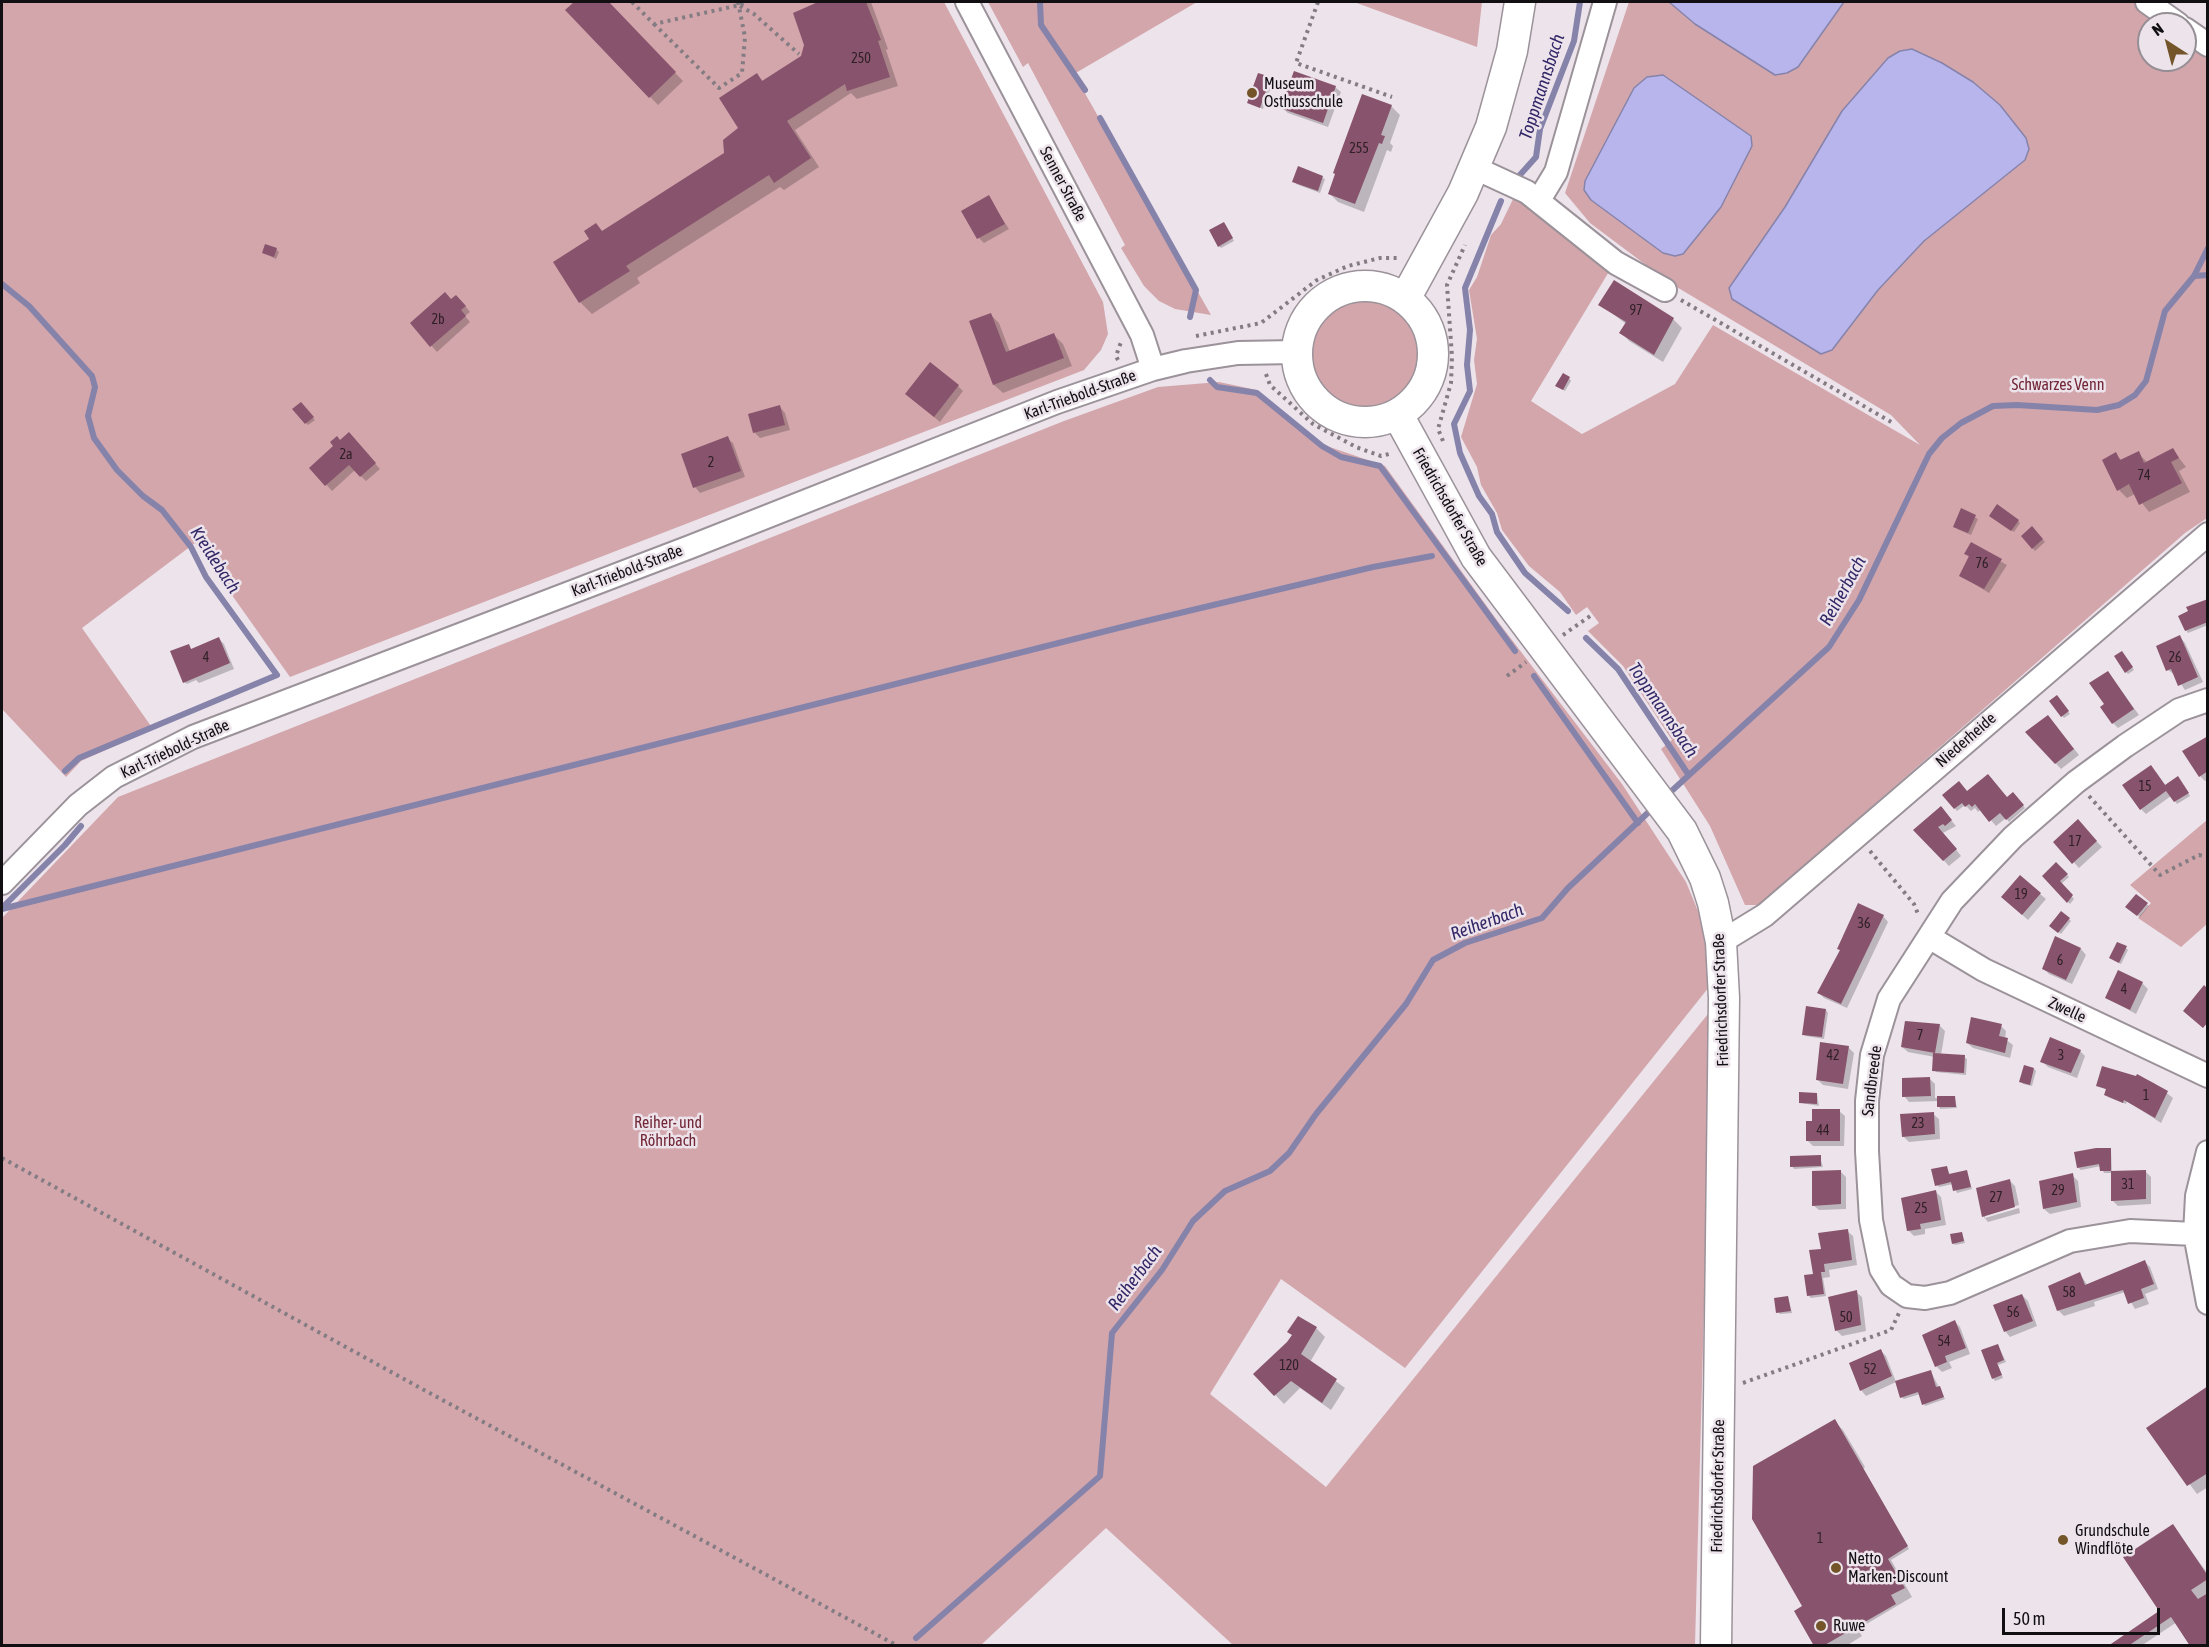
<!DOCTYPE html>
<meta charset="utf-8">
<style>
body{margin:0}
#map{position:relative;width:2209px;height:1647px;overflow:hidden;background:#ece3eb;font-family:"Asap Condensed",sans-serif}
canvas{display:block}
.frame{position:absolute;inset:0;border:3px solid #120f12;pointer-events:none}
.north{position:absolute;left:2137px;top:12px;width:60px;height:60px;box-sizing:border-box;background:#ece3eb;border:2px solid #958e94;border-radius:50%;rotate:324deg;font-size:16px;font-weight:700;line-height:24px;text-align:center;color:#120f12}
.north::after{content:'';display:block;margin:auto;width:21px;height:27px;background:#74552a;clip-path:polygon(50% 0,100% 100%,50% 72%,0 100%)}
.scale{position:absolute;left:2002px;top:1608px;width:158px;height:27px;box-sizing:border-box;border:3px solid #120f12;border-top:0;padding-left:8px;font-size:18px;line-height:21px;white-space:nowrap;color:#120f12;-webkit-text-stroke:4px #ece3eb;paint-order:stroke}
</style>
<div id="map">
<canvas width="2209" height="1647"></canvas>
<div class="frame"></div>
<div class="north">N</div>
<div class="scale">50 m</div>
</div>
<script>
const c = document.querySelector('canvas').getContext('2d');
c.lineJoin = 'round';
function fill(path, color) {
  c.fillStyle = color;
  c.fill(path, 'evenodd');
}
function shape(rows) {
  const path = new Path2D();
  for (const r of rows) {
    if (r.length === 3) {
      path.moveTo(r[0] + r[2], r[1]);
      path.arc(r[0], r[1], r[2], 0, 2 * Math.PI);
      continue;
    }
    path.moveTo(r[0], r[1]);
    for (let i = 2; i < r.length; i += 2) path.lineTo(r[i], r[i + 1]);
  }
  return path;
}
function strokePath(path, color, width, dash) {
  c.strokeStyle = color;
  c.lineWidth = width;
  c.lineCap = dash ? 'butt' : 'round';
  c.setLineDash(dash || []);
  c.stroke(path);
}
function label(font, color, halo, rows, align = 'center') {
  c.font = font + ' "Asap Condensed",sans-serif';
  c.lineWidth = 5;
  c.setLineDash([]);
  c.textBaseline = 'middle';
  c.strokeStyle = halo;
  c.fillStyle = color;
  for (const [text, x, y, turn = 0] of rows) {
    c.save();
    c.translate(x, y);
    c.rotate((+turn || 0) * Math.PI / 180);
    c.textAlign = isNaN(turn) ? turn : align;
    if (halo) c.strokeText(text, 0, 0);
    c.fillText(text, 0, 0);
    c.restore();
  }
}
fill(shape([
 [2,2,944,2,1103,302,1108,334,1101,350,1084,370,290,677,195,543,82,628,153,729,81,761,66,777,2,709],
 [988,2,1197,2,1074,74,1211,315,1175,309,1159,301,1144,286,1121,248,1125,245,1028,63,1023,67],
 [1354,2,1482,2,1477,47],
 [1629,2,1669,2,1695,24,1798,67,1844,2,2138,2,2170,24,2149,24,2149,60,2185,60,2185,35,2207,51,2207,518,2185,533,1759,905,1745,905,1710,826,1661,749,1672,740,1623,666,1588,631,1599,623,1587,607,1576,615,1560,592,1529,566,1502,530,1497,513,1481,485,1477,467,1461,437,1477,384,1474,360,1477,339,1469,290,1477,277,1491,235,1501,224,1515,195,1610,270,1531,401,1582,434,1675,384,1713,325,1920,445,1891,415,1670,283,1590,223,1565,193],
 [1912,49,1942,63,1973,82,2025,160,1924,241,1878,290,1729,288,1900,51],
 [1584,190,1675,256,1663,253,1591,200],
 [1366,354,57],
 [1219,382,1257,390,1321,444,1385,466,1499,623,1622,784,1686,882,1703,923,1709,987,1405,1368,1281,1279,1210,1394,1326,1487,1712,1009,1695,1645,1233,1645,1106,1528,981,1645,2,1645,2,918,118,797,1064,421,1158,387],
 [2207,820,2207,924,2181,947,2138,918,2151,903,2130,885]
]), '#d3a6ac');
const water = shape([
 [1669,2,1844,2,1798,67,1787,73,1775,75,1695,24,1669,2],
 [1912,49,1942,63,1973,82,2000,105,2026,138,2029,149,2025,160,1924,241,1878,290,1832,350,1821,354,1732,299,1729,288,1785,207,1842,111,1888,58,1900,51,1912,49],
 [1663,75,1751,136,1752,146,1721,207,1683,254,1675,256,1663,253,1591,200,1584,190,1585,181,1634,88,1647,77,1663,75]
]);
fill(water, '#b8b5ed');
strokePath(water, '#8683ab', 1.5);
fill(shape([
 [576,2,607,2,683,81,658,105,567,10],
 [820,2,871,2,888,49,886,50,898,86,857,99,851,93,795,130,819,167,784,190,780,187,637,278,640,283,592,314,580,302,555,262,726,154,740,128,757,75,764,82,802,57],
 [1259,75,1273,81,1263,109,1249,103],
 [1335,87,1341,92,1328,127,1288,113,1282,108],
 [1391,106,1400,115,1390,143,1393,146,1391,152,1387,150,1364,212,1338,202,1330,194],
 [1299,168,1325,179,1320,193,1296,184],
 [988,197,1009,229,984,243,979,238],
 [1226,226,1234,241,1221,248,1219,246],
 [276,249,279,252,276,259,263,253],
 [452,301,462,302,470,312,465,316,470,322,437,352,412,324],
 [1600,304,1673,319,1682,328,1663,362,1629,341,1621,332,1626,324],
 [990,314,999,323,1010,352,1054,335,1063,344,1072,366,1003,393,994,385],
 [1569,378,1571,381,1565,391,1560,388],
 [958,386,963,391,940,422,912,399],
 [301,404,315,420,308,425,295,409],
 [780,407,785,413,790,430,760,438,755,433,750,415],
 [727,438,733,443,745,477,700,493,695,487],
 [354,440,380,469,366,481,355,470,332,491,311,468,341,442],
 [2173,450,2186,467,2179,471,2190,492,2149,512,2135,494,2127,498,2119,490,2116,454,2122,461,2138,453,2148,463],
 [1962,510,1978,519,1971,535,1957,529],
 [1994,518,2018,521,2020,523,2014,532],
 [2032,528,2045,542,2035,551,2023,536],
 [1971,544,2007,565,1989,593,1961,576,1970,558,1966,554],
 [2208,602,2208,625,2188,633,2186,630],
 [2180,637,2185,643,2203,682,2185,690,2175,675,2168,670,2158,647],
 [219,639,224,644,234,669,199,683,196,680,187,684,184,682,188,645,192,650],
 [2124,655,2134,670,2128,674,2126,672],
 [2108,672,2139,715,2118,728,2113,723,2106,705],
 [2059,699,2070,714,2064,718,2062,716],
 [2053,722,2079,755,2061,769,2027,733],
 [2208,737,2208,780,2205,781,2200,776],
 [2156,772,2166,786,2180,780,2190,796,2177,804,2171,796,2146,814,2141,809],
 [1968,792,2008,799,2013,794,2025,808,2009,822,2006,818,1996,826,1981,809,1978,812,1975,808,1971,811,1965,805,1957,811,1944,796],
 [1946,814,1956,826,1943,833,1961,856,1949,866,1915,830],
 [2083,827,2102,847,2079,868,2055,842],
 [2056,864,2069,877,2061,884,2074,899,2070,904,2044,876],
 [2020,877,2046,899,2028,920,2008,902],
 [2137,896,2149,906,2140,917,2127,907],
 [1883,916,1888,922,1847,1008,1824,998,1818,992,1841,951],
 [2069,919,2071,921,2061,934,2054,928],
 [2056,938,2081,949,2086,955,2072,984,2049,974,2044,969],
 [2126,948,2128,950,2121,964,2113,960],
 [2142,983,2148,989,2136,1014,2107,998],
 [1826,1010,1828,1013,1824,1039,1806,1036,1804,1034],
 [1906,1022,1940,1026,1945,1031,1941,1055,1964,1057,1967,1059,1966,1075,1936,1072,1934,1070,1935,1057,1908,1052,1902,1047],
 [2001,1026,2006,1031,2005,1039,2013,1045,2010,1058,1973,1048,1967,1043],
 [1848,1047,1854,1053,1848,1089,1823,1085,1817,1079],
 [2080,1051,2085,1056,2077,1078,2048,1067,2042,1061],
 [2034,1069,2036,1071,2032,1086,2023,1084,2021,1081],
 [2138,1076,2154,1083,2173,1098,2161,1123,2127,1101,2126,1104,2108,1097,2107,1090,2097,1085],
 [1930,1079,1935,1084,1935,1098,1955,1098,1957,1108,1940,1109,1938,1101,1909,1102,1904,1096],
 [1817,1094,1819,1106,1801,1103],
 [1839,1111,1845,1116,1844,1146,1813,1146,1807,1140,1813,1123],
 [1933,1114,1939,1119,1940,1139,1909,1142,1903,1136],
 [2111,1150,2112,1173,2145,1171,2151,1177,2151,1204,2118,1206,2112,1200,2112,1173,2104,1173,2101,1166,2081,1170,2078,1167],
 [1820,1157,1823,1167,1794,1169,1792,1166],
 [1947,1168,1950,1175,1967,1172,1972,1189,1957,1193,1953,1184,1939,1187,1937,1185],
 [1840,1171,1846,1177,1846,1209,1819,1210,1813,1205],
 [2072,1175,2078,1181,2081,1207,2050,1214,2044,1209],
 [2009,1180,2015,1186,2019,1205,1985,1214,1985,1218,2019,1208,2020,1213,1988,1222,1983,1216],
 [1936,1192,1941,1197,1946,1225,1925,1229,1925,1234,1914,1236,1908,1230],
 [1847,1231,1853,1236,1857,1265,1829,1270,1830,1277,1823,1278,1826,1296,1811,1298,1809,1296,1822,1250],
 [1962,1233,1965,1243,1955,1245,1953,1243],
 [2145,1262,2150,1267,2158,1289,2145,1294,2149,1304,2135,1309,2125,1292,2094,1302,2095,1306,2064,1316,2058,1310,2080,1274,2088,1286],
 [1856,1292,1862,1297,1866,1331,1842,1336,1836,1330],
 [2022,1295,2028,1301,2037,1326,2010,1337,2005,1331],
 [1788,1297,1792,1313,1780,1314,1778,1312],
 [1955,1322,1960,1327,1970,1354,1949,1362,1952,1368,1942,1372,1936,1366],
 [1316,1328,1325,1337,1310,1362,1345,1388,1331,1410,1300,1388,1284,1404,1255,1374],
 [1998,1345,2006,1362,1998,1365,2003,1378,1995,1381,1993,1378],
 [1881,1351,1886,1356,1896,1382,1866,1396,1861,1390],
 [1931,1372,1945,1399,1925,1406,1920,1394,1904,1399,1901,1397],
 [2208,1388,2208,1487,2197,1494,2148,1428],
 [1834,1421,1843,1430,1865,1467,1863,1469,1909,1549,1891,1560,1912,1597,1858,1629,1862,1636,1846,1646,1815,1646,1804,1607],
 [2173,1526,2208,1574,2208,1646,2177,1622,2141,1646,2110,1646,2161,1612]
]), '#0003');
strokePath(shape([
 [1040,2,1041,25,1085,90],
 [1100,118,1196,290,1190,317],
 [1519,176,1536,157,1540,129,1574,41,1580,2],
 [1501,201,1465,288,1470,330,1467,365,1470,391,1454,424,1460,453,1479,496,1492,514,1497,532,1525,573,1568,611],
 [2194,276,2208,275],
 [2,284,29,306,92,376,95,387,88,416,94,438,117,470,143,496,162,510,191,547,206,577,277,675,79,758,65,771],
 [1210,380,1217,387,1257,393,1322,446,1341,457,1380,466,1515,651],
 [1586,638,1618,669,1688,774],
 [1534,676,1638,823],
 [1665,797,1829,647,1859,600,1929,454,1942,438,1961,423,1993,406,2017,405,2097,410,2119,405,2135,395,2146,381,2165,311,2194,276,2208,248],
 [2,908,65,845,81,826],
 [2,909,1142,622,1373,567,1432,556],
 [916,1638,1100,1476,1112,1333,1162,1270,1193,1221,1225,1191,1270,1171,1289,1153,1316,1114,1406,1004,1433,960,1465,943,1542,918,1568,888,1653,808]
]), '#8683ab', 6);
fill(shape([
 [574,2,609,2,676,72,649,98,565,10],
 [818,2,866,2,881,40,878,41,890,77,847,91,845,84,787,121,811,158,774,183,769,175,626,266,630,271,579,303,553,262,589,239,584,231,596,223,602,231,724,153,723,140,738,128,719,98,757,73,762,81,801,56,804,45,793,13],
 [1294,71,1336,86,1323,123,1280,108],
 [1258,73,1271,77,1260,108,1247,103],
 [1362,94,1392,105,1381,135,1385,136,1382,144,1379,143,1355,204,1328,194,1335,174,1333,173],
 [1298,166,1323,176,1318,191,1292,182],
 [989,195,1005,224,977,239,961,211],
 [1224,222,1233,238,1218,247,1209,230],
 [265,244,277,248,274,257,262,253],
 [1614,280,1674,318,1654,355,1619,333,1626,322,1598,305],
 [445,292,451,299,456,295,466,306,461,310,466,316,430,347,410,323],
 [991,313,1006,352,1054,333,1064,358,993,385,969,321],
 [930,362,959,385,934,417,905,394],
 [1563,373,1570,377,1563,390,1555,386],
 [301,402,314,417,305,424,292,409],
 [780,405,785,425,753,433,748,414],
 [349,432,376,463,360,477,349,465,325,486,309,468,333,446,330,442,337,436,340,440],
 [728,436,741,471,693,488,681,454],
 [2173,448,2179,458,2171,462,2182,483,2139,505,2129,484,2117,491,2102,460,2116,452,2120,460,2139,451,2144,463],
 [1997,504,2019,520,2011,531,1989,516],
 [1961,508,1976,515,1968,533,1953,527],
 [2032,526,2043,539,2032,549,2021,536],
 [1971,542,2002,559,1984,589,1959,576,1969,556,1964,554],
 [2208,599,2208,622,2185,631,2178,616,2188,611,2186,607],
 [2180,635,2198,677,2178,686,2171,669,2166,671,2156,646],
 [219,637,230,663,183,683,170,651,189,644,191,649],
 [2122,651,2133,667,2125,673,2114,656],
 [2108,671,2134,709,2112,724,2100,707,2104,704,2089,683],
 [2057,695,2069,711,2061,717,2049,701],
 [2048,715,2074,749,2055,764,2025,732],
 [2208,736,2208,771,2199,777,2182,751],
 [2151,765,2165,785,2178,776,2189,793,2174,802,2166,791,2140,810,2122,785],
 [1988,774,2007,797,2013,792,2024,805,2006,820,2000,813,1989,822,1975,804,1972,807,1969,804,1965,807,1962,803,1954,809,1942,795,1959,781,1967,791],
 [1941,806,1952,820,1945,826,1943,824,1938,827,1957,849,1943,861,1913,830],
 [2078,819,2097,841,2072,864,2053,842],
 [2056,862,2068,874,2060,881,2073,895,2067,903,2042,876],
 [2020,875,2041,893,2022,915,2001,897],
 [2136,894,2148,903,2137,916,2125,907],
 [1858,903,1884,915,1841,1004,1817,993,1840,950,1837,949],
 [2061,911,2070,918,2058,933,2049,926],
 [2055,936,2081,948,2066,980,2042,969],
 [2117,942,2127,946,2119,963,2109,958],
 [2118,970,2143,982,2130,1010,2105,998],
 [2204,985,2208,989,2208,1022,2203,1028,2183,1011],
 [1806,1006,1826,1009,1822,1037,1802,1035],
 [1971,1017,2002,1024,1999,1036,2008,1038,2005,1053,1966,1043],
 [1905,1021,1940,1024,1935,1053,1901,1047],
 [2050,1037,2081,1050,2071,1073,2040,1062],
 [1820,1042,1849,1046,1843,1084,1816,1080],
 [1933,1053,1965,1055,1964,1073,1932,1071],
 [2024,1065,2034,1068,2030,1085,2019,1082],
 [2102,1066,2136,1076,2137,1074,2168,1091,2155,1118,2124,1100,2123,1103,2104,1095,2106,1089,2096,1086],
 [1930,1077,1931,1096,1902,1097,1902,1078],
 [1799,1092,1817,1093,1817,1104,1799,1103],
 [1937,1096,1955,1096,1956,1107,1937,1107],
 [1812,1109,1840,1109,1840,1141,1806,1141,1806,1121,1812,1121],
 [1934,1112,1935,1134,1902,1137,1900,1114],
 [2096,1148,2111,1148,2111,1171,2146,1170,2146,1199,2111,1201,2111,1171,2100,1171,2099,1164,2077,1168,2074,1152],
 [1821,1155,1821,1166,1790,1167,1790,1156],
 [1947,1166,1949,1174,1967,1170,1971,1187,1953,1191,1951,1182,1935,1186,1931,1169],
 [1841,1170,1841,1204,1812,1206,1812,1171],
 [2073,1173,2077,1202,2043,1209,2039,1181],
 [2010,1179,2015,1207,1982,1217,1976,1188],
 [1936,1190,1941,1220,1920,1224,1921,1229,1907,1231,1901,1198],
 [1848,1229,1852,1260,1824,1264,1825,1272,1821,1272,1824,1294,1807,1296,1804,1275,1813,1274,1809,1250,1821,1249,1818,1233],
 [1962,1232,1964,1241,1952,1244,1950,1234],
 [2145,1260,2154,1284,2141,1289,2144,1298,2128,1304,2123,1290,2057,1311,2048,1286,2080,1272,2085,1285],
 [1857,1290,1861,1325,1835,1331,1828,1297],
 [2022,1294,2033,1321,2004,1332,1993,1305],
 [1788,1296,1791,1311,1776,1313,1774,1298],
 [1298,1316,1317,1327,1301,1354,1337,1379,1322,1403,1291,1381,1274,1396,1253,1374,1287,1342,1292,1335,1287,1332],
 [1955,1320,1966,1348,1945,1356,1947,1362,1935,1367,1922,1335],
 [1998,1344,2004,1360,1997,1363,2002,1375,1992,1379,1981,1350],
 [1881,1349,1892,1376,1860,1391,1849,1363],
 [1931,1370,1936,1387,1940,1386,1944,1397,1922,1405,1918,1392,1900,1398,1895,1381],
 [2208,1386,2208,1473,2187,1486,2146,1428],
 [1835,1419,1908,1546,1888,1559,1905,1588,1891,1595,1896,1604,1823,1646,1814,1646,1794,1611,1802,1606,1752,1519,1753,1466],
 [2173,1524,2208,1576,2208,1579,2191,1590,2198,1599,2208,1593,2208,1646,2190,1646,2171,1617,2128,1646,2108,1646,2159,1611,2123,1557]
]), '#88536c');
const minor = shape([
 [967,2,1142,335,1153,369],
 [2147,2,2178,24],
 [2185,29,2208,45],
 [1475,168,1527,192,1616,263,1665,290],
 [1539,200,1556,172,1605,2],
 [2,883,78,805,114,777,193,737,690,547,1057,402,1153,369,1186,361,1238,353,1296,352],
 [1929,937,1984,970,2208,1076],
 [1721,942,1765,915,2208,534],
 [2208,1152,2197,1196,2195,1234,2208,1303],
 [2195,1234,2130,1231,2070,1241,1950,1293,1925,1298,1907,1296,1891,1285,1881,1269,1871,1220,1867,1151,1867,1101,1872,1055,1889,999,1952,901,2013,837,2076,782,2125,746,2179,710,2208,700]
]);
const major = shape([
 [1365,354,68],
 [1405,299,1463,193,1491,127,1512,51,1520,2],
 [1398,415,1476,557,1682,831,1705,878,1713,903,1721,942,1724,998,1716,1646]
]);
strokePath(minor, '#9b929a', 26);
strokePath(major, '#9b929a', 33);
strokePath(shape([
 [632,2,654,24,740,5,745,2],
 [1318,2,1296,63,1392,97],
 [740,6,754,14,799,54],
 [654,24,719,88,742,73,745,37,738,2],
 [1681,300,1893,423],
 [1196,336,1261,323,1317,280,1348,266,1380,258,1400,258],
 [1118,360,1116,356,1121,342],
 [1266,374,1270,385,1313,424,1356,447,1381,456,1393,453],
 [1443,441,1438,429,1451,383,1452,357,1447,285,1465,245],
 [1563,635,1593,614],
 [1507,676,1526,662],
 [2089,796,2160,875,2199,855,2208,857],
 [1870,851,1914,904,1918,914],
 [2,1158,424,1390,898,1646],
 [1743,1383,1891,1330,1899,1313]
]), '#837c82', 4, [3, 4.5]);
strokePath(minor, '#fff', 22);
strokePath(major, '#fff', 30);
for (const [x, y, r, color] of [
 [1252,93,6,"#74552a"],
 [2063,1540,6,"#74552a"],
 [1836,1568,6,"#74552a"],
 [1821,1626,6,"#74552a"]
]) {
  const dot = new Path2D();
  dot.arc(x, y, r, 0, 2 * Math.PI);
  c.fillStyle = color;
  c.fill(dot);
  strokePath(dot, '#ece3eb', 2);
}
label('14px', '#302028', null, [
 ["250",861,59],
 ["255",1359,149],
 ["97",1636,311],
 ["2b",438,320],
 ["2a",346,455],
 ["2",711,463],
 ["74",2144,476],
 ["76",1982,564],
 ["4",206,658],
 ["26",2175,658],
 ["15",2145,787],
 ["17",2075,842],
 ["19",2021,895],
 ["36",1864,924],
 ["6",2060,961],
 ["4",2124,990],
 ["7",1920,1036],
 ["42",1833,1056],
 ["3",2061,1056],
 ["1",2146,1096],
 ["23",1918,1124],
 ["44",1823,1131],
 ["31",2128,1185],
 ["29",2058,1191],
 ["27",1996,1198],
 ["25",1921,1209],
 ["58",2069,1293],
 ["56",2013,1313],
 ["50",1846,1318],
 ["54",1944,1342],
 ["120",1289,1366],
 ["52",1870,1370],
 ["1",1820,1539]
]);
label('16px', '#120f12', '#ece3eb', [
 ["Museum",1264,84],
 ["Osthusschule",1264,102],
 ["Grundschule",2075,1531],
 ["Windflöte",2075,1549],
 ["Netto",1848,1559],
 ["Marken-Discount",1848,1577],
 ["Ruwe",1833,1626]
], 'left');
label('16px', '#120f12', '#ece3eb', [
 ["Senner Straße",1063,184,62],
 ["Karl-Triebold-Straße",1080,395,-20],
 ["Friedrichsdorfer Straße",1450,507,60],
 ["Karl-Triebold-Straße",627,571,-21],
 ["Niederheide",1966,740,-41],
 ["Karl-Triebold-Straße",175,749,-25],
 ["Friedrichsdorfer Straße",1721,1000,-92],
 ["Zwelle",2067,1010,25],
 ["Sandbreede",1872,1081,-83],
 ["Friedrichsdorfer Straße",1718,1486,-89]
]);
label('16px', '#722636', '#ece3eb', [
 ["Schwarzes Venn",2058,385],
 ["Reiher- und",668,1123],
 ["Röhrbach",668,1141]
]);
label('italic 18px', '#322767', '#ece3eb', [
 ["Toppmannsbach",1542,87,-72],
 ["Kreidebach",215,560,57],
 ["Reiherbach",1843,591,-61],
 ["Toppmannsbach",1663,710,56],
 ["Reiherbach",1487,922,-20],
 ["Reiherbach",1135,1278,-53]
]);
</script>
